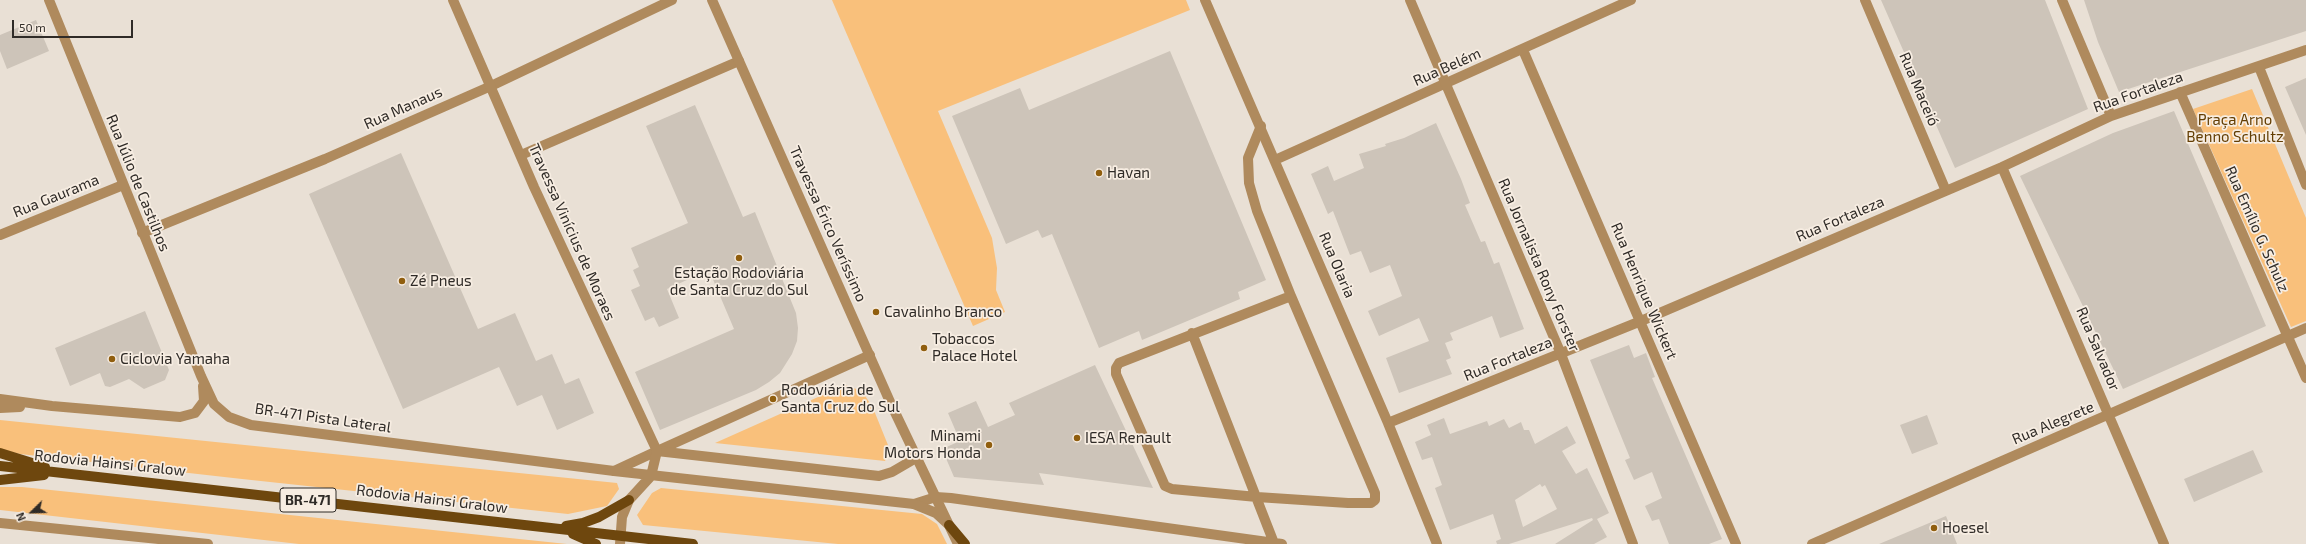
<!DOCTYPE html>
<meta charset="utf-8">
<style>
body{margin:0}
#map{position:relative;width:2306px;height:544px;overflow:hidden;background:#e9e0d5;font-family:"Exo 2",sans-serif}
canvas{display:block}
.north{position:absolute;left:12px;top:492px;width:40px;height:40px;-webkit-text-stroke:3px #f7ede2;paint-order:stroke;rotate:247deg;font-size:11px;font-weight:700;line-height:16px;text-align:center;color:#2f2b27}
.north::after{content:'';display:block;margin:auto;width:14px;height:18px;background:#2f2b27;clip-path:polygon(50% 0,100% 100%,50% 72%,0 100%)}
.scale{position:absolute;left:12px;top:20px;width:121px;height:18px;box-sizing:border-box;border:2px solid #2f2b27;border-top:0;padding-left:5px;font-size:12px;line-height:14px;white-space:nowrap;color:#2f2b27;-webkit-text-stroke:3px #f7ede2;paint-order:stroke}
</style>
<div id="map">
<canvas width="2306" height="544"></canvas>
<div class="north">N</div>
<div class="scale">50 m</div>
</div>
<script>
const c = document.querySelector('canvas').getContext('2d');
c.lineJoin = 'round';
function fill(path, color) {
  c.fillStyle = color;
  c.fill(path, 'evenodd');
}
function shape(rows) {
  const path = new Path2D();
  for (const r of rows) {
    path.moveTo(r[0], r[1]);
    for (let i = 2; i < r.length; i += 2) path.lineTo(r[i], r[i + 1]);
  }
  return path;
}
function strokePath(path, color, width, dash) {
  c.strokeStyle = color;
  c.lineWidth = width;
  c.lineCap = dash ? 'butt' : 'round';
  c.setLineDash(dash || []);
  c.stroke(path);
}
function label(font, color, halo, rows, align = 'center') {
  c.font = font + ' "Exo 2",sans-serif';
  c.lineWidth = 3.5;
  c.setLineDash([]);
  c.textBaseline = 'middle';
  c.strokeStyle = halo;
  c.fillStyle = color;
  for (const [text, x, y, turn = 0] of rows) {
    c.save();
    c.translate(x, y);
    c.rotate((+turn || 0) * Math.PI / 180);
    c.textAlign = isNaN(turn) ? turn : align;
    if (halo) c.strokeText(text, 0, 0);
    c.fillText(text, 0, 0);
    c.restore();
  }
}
fill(shape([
 [832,0,1186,0,1190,10,938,111,992,238,997,268,996,290,1005,312,973,326],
 [2252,89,2306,218,2306,321,2291,327,2193,109],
 [845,385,862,391,873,408,890,450,885,461,715,443],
 [0,420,617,483,619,489,607,506,568,514,242,479,20,454,0,449],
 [0,487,22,487,567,544,299,544,0,510],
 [661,488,922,514,937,524,947,544,838,544,643,525,637,515,652,493]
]), '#f9c07b');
fill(shape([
 [1881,0,2045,0,2088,109,1955,168],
 [2084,0,2306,0,2306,31,2119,92,2098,42],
 [36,20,49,51,7,69,0,51,0,35],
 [1170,51,1266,280,1238,292,1240,299,1142,340,1139,331,1099,348,1052,234,1042,238,1038,230,1006,244,952,116,1020,88,1029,110],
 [2306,78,2306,135,2285,87],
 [695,105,743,217,755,212,796,313,798,328,797,341,792,354,780,373,769,382,756,390,660,430,635,372,734,329,709,270,667,289,679,318,659,327,654,317,645,321,631,290,640,286,633,270,639,267,631,248,688,223,646,126],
 [2174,111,2266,326,2123,389,2020,176,2113,133],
 [1436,123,1461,179,1470,203,1465,205,1481,242,1485,241,1494,264,1499,262,1524,329,1500,338,1492,316,1450,333,1453,340,1445,343,1451,358,1446,360,1452,374,1399,393,1386,358,1429,341,1419,318,1379,336,1368,311,1402,296,1390,265,1370,273,1361,251,1350,255,1333,211,1328,214,1311,174,1328,166,1334,181,1364,168,1359,154,1386,146,1385,144,1404,138],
 [401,153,478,329,515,313,536,361,552,354,565,384,579,378,594,413,557,430,542,395,517,406,499,367,403,409,309,194],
 [145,311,169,370,165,380,144,389,129,379,110,387,105,386,100,373,70,386,55,348],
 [1629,345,1634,358,1646,353,1655,377,1652,378,1722,539,1709,544,1669,544,1659,519,1652,521,1645,506,1662,498,1652,472,1634,480,1625,460,1630,458,1590,360],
 [1095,365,1153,488,1039,473,1044,485,954,477,942,449,960,441,948,413,976,401,988,427,1015,415,1009,403],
 [1927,415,1938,444,1912,454,1900,425],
 [1444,418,1450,434,1487,421,1489,426,1504,419,1509,428,1521,422,1524,430,1529,430,1535,444,1567,426,1576,443,1562,451,1576,474,1587,468,1609,513,1597,519,1607,537,1594,544,1555,544,1593,520,1592,518,1509,544,1497,544,1496,541,1501,539,1493,514,1450,530,1435,488,1442,485,1432,457,1422,460,1415,442,1431,435,1427,425],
 [1540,484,1542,487,1545,485,1557,509,1523,527,1515,500],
 [2253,450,2263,472,2194,502,2184,479],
 [1946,516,1957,544,1879,544]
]), '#cdc4b9');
strokePath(shape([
 [1261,126,1248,158,1249,183,1257,211,1291,296],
 [521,155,739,61],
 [0,235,123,185],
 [1291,296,1375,493,1375,500,1371,503,1348,503,1257,497,1172,489,1165,486,1116,374,1116,368,1119,363,1291,296],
 [1192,333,1274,543],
 [657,451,870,355],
 [914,504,936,497,951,498,1282,544]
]), '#af8a5d', 10);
strokePath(shape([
 [1205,0,1388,423,1437,544],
 [1865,0,1946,191],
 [2062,0,2111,116],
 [1523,50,1736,544],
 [2259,67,2306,185],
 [2180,92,2306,378],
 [1275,160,1631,0],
 [2002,167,2164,544],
 [142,233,325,159,491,86,672,0],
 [1388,423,1641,321,2002,167,2111,116,2306,50],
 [614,471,657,451,879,476,892,472,916,458],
 [1812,544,2306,328]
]), '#af8a5d', 10);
strokePath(shape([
 [49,0,201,376,214,404,229,417,251,425,614,471,914,504,936,513,949,525],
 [453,0,534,187,657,451,651,476,629,500,622,517,620,544],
 [712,0,891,404,958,544],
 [1410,0,1561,354,1633,544],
 [0,399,52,406,180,417,195,413,204,401,203,386],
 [0,408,20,407],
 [0,523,208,544]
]), '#af8a5d', 10);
strokePath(shape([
 [0,453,45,467],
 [0,466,693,544],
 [0,480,44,475],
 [949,525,965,544],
 [566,526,583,523,599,517,629,500],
 [573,534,596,544]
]), '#6e470e', 10);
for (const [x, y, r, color] of [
 [1099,173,4,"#905e0e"],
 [739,258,4,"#905e0e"],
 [402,281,4,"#905e0e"],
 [876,312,4,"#905e0e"],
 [924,348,4,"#905e0e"],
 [112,359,4,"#905e0e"],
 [773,399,4,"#905e0e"],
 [1077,438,4,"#905e0e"],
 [989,445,4,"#905e0e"],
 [1934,528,4,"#905e0e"]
]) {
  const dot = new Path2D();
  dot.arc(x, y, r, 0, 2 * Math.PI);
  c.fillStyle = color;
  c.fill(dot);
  strokePath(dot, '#f7ede2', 1.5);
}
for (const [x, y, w] of [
 [308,500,56]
]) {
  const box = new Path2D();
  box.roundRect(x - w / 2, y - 12, w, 24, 3);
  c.fillStyle = '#f7ede2';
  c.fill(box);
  strokePath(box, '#2f2b27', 1);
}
label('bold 14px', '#2f2b27', null, [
 ["BR-471",308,500]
]);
label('15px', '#2f2b27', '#f7ede2', [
 ["Rua Belém",1447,67,-24],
 ["Rua Maceió",1919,89,67],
 ["Rua Fortaleza",2138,92,-20],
 ["Rua Manaus",403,108,-24],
 ["Rua Júlio de Castilhos",138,183,68],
 ["Rua Gaurama",56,196,-22],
 ["Rua Fortaleza",1840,219,-23],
 ["Travessa Érico Veríssimo",828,224,66],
 ["Rua Emílio G. Schulz",2257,229,66],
 ["Travessa Vinícius de Moraes",572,232,66],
 ["Rua Olaria",1337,265,67],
 ["Rua Jornalista Rony Forster",1539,265,67],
 ["Rua Henrique Wickert",1644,291,67],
 ["Rua Salvador",2098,349,67],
 ["Rua Fortaleza",1508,359,-22],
 ["BR-471 Pista Lateral",323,418,8],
 ["Rua Alegrete",2053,423,-23],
 ["Rodovia Hainsi Gralow",110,463,6],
 ["Rodovia Hainsi Gralow",432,499,7]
]);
label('15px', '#633e03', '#f7ede2', [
 ["Praça Arno",2235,120],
 ["Benno Schultz",2235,137]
]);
label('15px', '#2f2b27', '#f7ede2', [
 ["Havan",1107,173],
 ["Estação Rodoviária",739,273,"center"],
 ["de Santa Cruz do Sul",739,290,"center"],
 ["Zé Pneus",410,281],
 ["Cavalinho Branco",884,312],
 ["Tobaccos",932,339],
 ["Palace Hotel",932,356],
 ["Ciclovia Yamaha",120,359],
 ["Rodoviária de",781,390],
 ["Santa Cruz do Sul",781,407],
 ["Minami",981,436,"right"],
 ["Motors Honda",981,453,"right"],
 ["IESA Renault",1085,438],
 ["Hoesel",1942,528]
], 'left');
</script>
